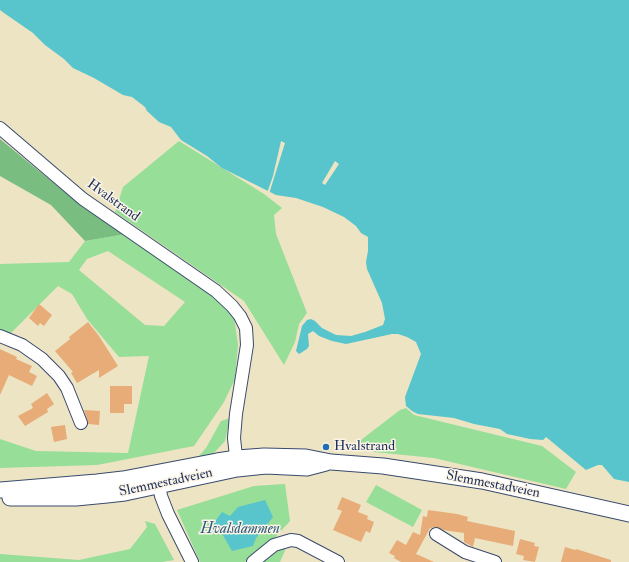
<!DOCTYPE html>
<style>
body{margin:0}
canvas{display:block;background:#ece4c3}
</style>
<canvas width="629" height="562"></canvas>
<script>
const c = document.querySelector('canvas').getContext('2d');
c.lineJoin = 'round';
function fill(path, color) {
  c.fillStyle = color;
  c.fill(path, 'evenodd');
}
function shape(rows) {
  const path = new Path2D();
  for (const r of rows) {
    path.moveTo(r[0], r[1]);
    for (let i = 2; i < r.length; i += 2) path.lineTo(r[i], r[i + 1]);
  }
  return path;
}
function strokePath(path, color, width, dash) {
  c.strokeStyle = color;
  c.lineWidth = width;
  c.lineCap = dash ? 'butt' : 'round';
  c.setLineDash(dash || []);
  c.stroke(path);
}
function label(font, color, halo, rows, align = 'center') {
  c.font = font + ' "IM FELL Double Pica",serif';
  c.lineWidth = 3;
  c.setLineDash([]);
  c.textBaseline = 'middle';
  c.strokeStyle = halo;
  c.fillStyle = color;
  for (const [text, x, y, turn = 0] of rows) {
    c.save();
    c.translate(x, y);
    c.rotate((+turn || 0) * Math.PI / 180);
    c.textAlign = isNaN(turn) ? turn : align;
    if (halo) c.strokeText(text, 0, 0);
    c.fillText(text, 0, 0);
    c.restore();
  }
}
fill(shape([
 [179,141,264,194,282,208,274,215,276,234,307,313,299,324,295,342,284,365,244,301,115,212,123,187],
 [126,234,216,298,234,316,238,345,235,379,224,402,194,446,97,465,0,468,0,439,36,451,128,453,149,356,119,357,87,319,72,294,58,286,9,335,0,332,0,264,69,262,85,241],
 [108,251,185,302,164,326,145,325,79,270,87,259],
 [406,408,414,415,542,446,576,472,566,489,434,458,374,452,357,443,400,410],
 [230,418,225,441,212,455,198,459,199,456,206,448,221,421],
 [285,484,290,521,271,542,245,562,200,562,177,510,254,486],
 [376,485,422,510,413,527,366,502],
 [145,521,155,524,174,560,162,562,0,562,0,554,79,560,130,549,147,527],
 [287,546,280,562,263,562,274,551]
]), '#97de98');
fill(shape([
 [0,139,84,208,126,234,85,241,51,205,0,176]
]), '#79bd80');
fill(shape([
 [0,0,629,0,629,482,614,479,602,465,598,465,586,470,546,437,543,440,530,439,507,434,500,429,474,424,454,418,418,414,412,411,406,406,405,397,421,354,416,342,407,337,398,334,392,334,346,344,332,341,319,336,313,331,308,334,309,346,307,349,299,354,296,351,302,326,307,320,311,319,315,321,322,328,336,335,351,336,365,332,383,325,385,319,382,303,367,269,366,262,368,251,368,237,361,233,356,226,344,217,323,207,296,198,276,195,222,168,207,156,181,140,171,127,159,122,147,111,145,107,132,97,123,95,94,78,73,68,64,59,45,45,33,33,4,13,0,10],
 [265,500,273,517,256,538,253,546,232,551,221,532,212,526,222,512,230,516,238,507]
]), '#58c5cd');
fill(shape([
 [281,141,285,143,269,194,267,193,273,176],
 [335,161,339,164,325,185,322,183]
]), '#ece4c3');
fill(shape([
 [39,304,52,315,44,326,40,323,38,326,29,318],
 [88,322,99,336,118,366,99,378,99,370,77,383,71,373,73,372,55,351,70,339,69,337],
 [0,349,17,357,16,359,32,366,29,372,37,376,32,386,9,375,0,395],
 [110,386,132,386,132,404,124,404,124,413,110,413],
 [47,393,54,404,47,409,48,412,25,426,18,416,33,408,31,404],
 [84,410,100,411,99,425,88,424],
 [65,425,67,439,54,442,51,427],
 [342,497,361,505,358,512,368,516,367,519,374,522,370,533,366,531,361,542,333,530,342,511,337,509],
 [428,510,457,514,468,517,467,521,515,531,513,546,475,538,473,547,464,542,464,533,443,530,436,527,430,528,416,554,434,562,401,562,394,558,395,556,389,553,397,540,406,545,413,532,420,535,423,516,427,517],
 [520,539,535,543,534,546,539,547,535,562,523,560,524,556,516,554],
 [565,547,575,550,576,549,611,560,611,562,561,562]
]), '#e7ac78');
const minor = shape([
 [0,128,83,199,216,291,232,306,240,316,246,328,247,345,236,414,234,438,237,466],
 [0,336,22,345,42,359,59,376,67,388,81,423],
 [158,478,161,496,168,514,192,562],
 [436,534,465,552,495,562],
 [253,562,274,545,291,540,298,541,338,562]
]);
const major = shape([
 [0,490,97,482,123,479,217,461,237,458,264,456,306,457,331,462,383,466,482,481,629,514],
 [10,498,76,498,107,495,125,493,237,469,266,466,307,468,326,463]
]);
strokePath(minor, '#3a4a6d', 14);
strokePath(major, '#3a4a6d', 17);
strokePath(minor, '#fff', 12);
strokePath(major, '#fff', 15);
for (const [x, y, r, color] of [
 [326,447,4,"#1f6fb2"]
]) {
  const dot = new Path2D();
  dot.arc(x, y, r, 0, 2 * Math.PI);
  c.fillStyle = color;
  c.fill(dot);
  strokePath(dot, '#fcf5e5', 1.5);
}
label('14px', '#1b2f5e', '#fcf5e5', [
 ["Hvalstrand",113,201,36],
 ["Slemmestadveien",166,483,-12],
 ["Slemmestadveien",493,485,11]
]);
label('14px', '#1b2f5e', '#fcf5e5', [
 ["Hvalstrand",334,447]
], 'left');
label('italic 15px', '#2d5c7f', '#fcf5e5', [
 ["Hvalsdammen",240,530]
]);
</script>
